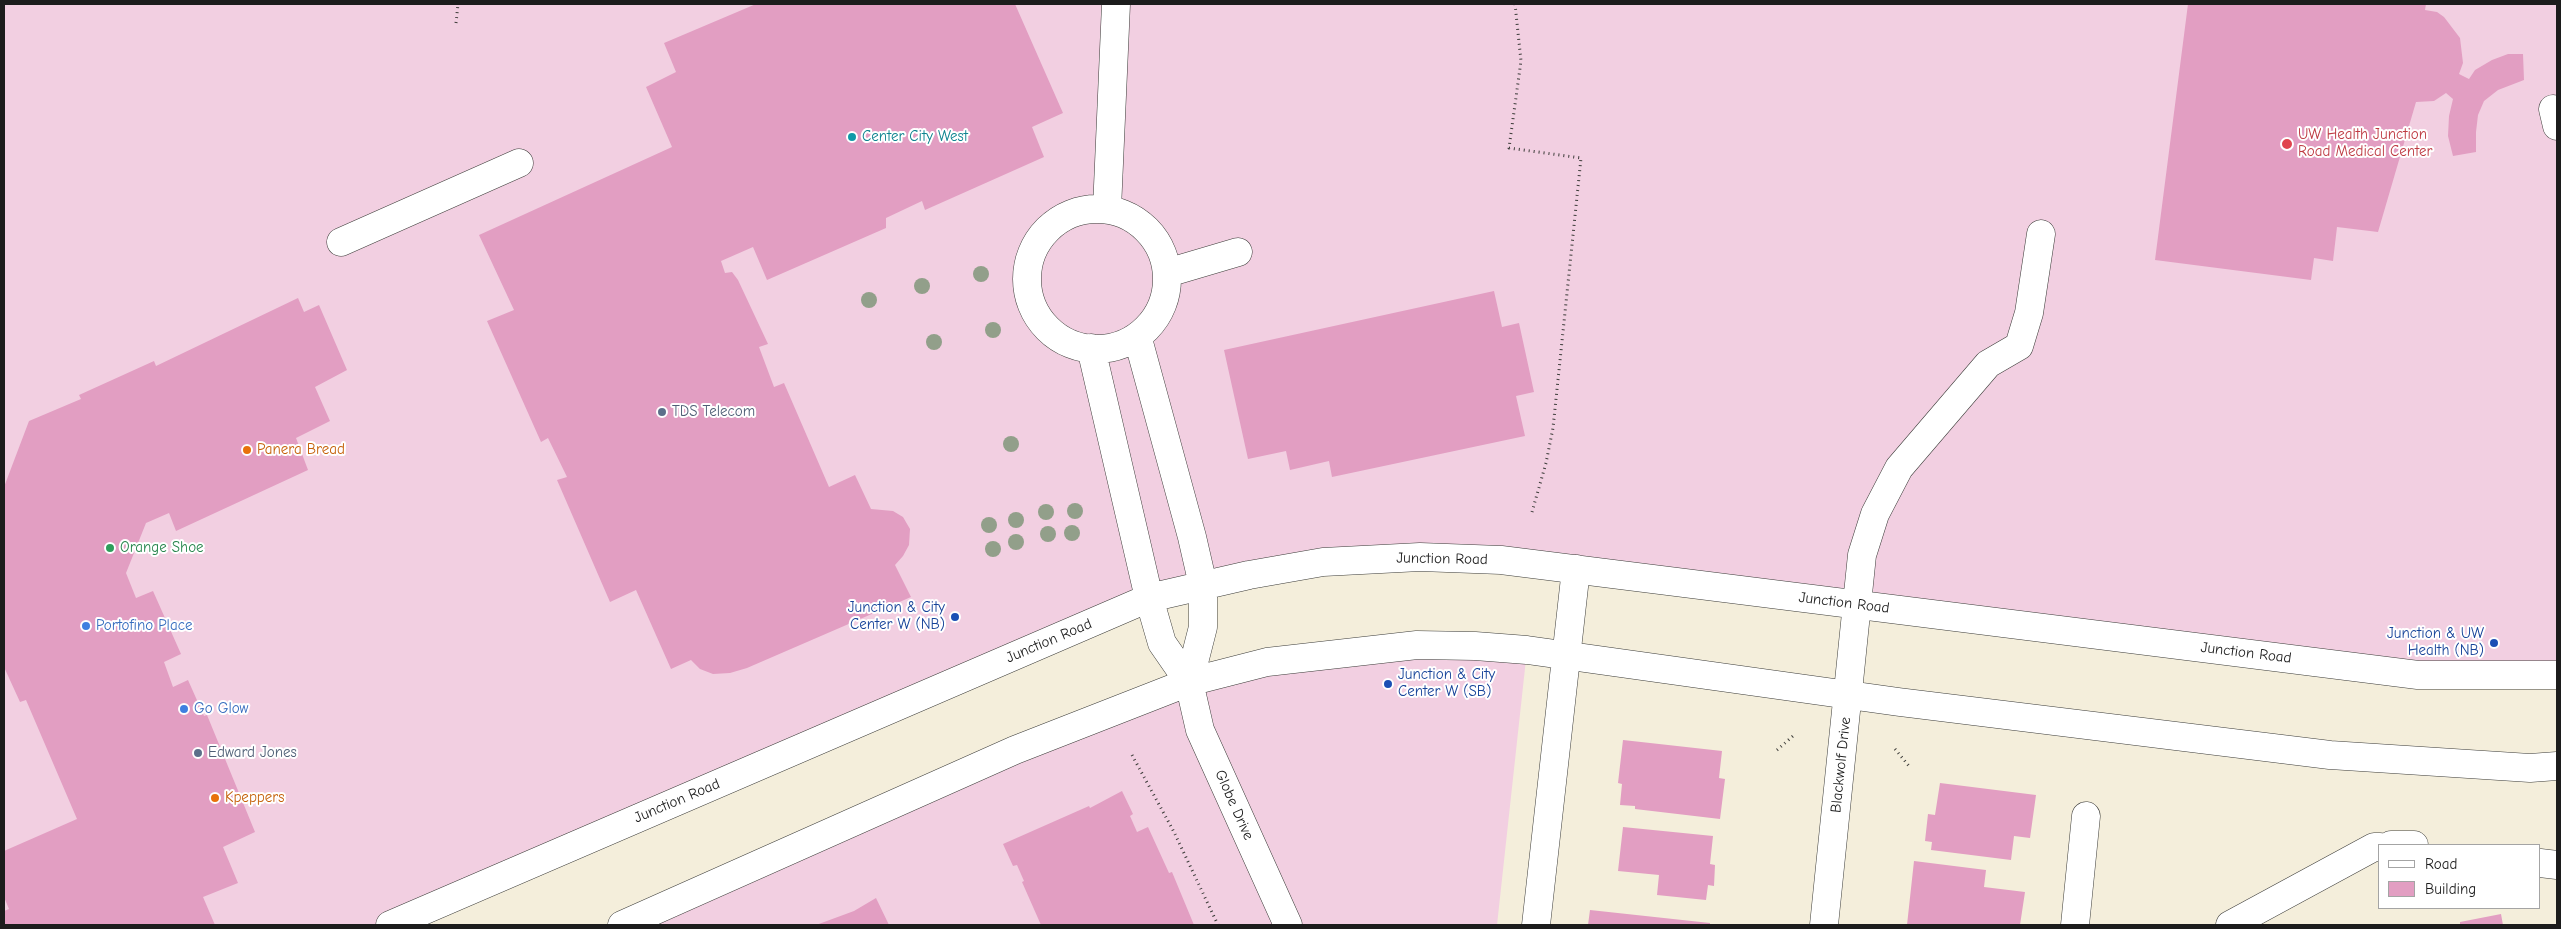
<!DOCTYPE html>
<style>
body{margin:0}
#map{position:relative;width:2561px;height:929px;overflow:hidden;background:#f4eedb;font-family:"Comic Neue",sans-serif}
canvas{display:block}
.frame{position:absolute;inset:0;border:5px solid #1c1c1c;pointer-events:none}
.legend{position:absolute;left:2378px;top:844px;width:162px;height:65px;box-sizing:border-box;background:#fff;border:1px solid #a4a4a4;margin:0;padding:6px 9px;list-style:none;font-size:15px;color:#1c1c1c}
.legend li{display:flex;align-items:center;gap:10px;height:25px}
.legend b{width:25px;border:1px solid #a4a4a4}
</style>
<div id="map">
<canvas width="2561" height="929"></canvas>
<div class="frame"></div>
<ul class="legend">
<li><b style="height:6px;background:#fff"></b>Road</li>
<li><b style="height:14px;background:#e29ec2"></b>Building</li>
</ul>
</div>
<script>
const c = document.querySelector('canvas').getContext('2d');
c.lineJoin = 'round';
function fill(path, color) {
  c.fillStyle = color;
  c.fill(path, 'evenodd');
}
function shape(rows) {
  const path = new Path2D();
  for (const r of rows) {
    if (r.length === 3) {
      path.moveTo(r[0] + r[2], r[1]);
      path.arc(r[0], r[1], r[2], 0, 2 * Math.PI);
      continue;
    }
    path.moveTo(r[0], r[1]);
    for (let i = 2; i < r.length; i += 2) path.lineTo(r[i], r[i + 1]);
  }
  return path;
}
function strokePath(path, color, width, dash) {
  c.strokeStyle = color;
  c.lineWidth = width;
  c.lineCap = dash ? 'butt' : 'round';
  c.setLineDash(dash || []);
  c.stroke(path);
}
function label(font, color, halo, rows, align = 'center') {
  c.font = font + ' "Comic Neue",sans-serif';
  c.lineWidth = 4;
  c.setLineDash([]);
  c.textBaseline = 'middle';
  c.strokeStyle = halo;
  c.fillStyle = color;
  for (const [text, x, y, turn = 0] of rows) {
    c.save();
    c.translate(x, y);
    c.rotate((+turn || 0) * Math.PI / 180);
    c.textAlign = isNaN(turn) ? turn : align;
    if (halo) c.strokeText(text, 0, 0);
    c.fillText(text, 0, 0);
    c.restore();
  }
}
fill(shape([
 [4,4,2557,4,2557,675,2537,676,1501,560,1203,585,390,925,4,925],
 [1527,650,1497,925,622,925,713,884,1267,662]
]), '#f2cfe1');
fill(shape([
 [756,4,1015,4,1063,113,1032,127,1044,157,925,210,922,201,886,218,886,228,767,280,753,247,721,261,725,273,732,272,738,280,768,344,759,347,774,387,784,383,829,487,855,475,871,509,893,511,903,517,910,529,909,545,903,556,895,565,911,597,747,668,730,673,713,674,700,669,691,660,671,669,636,590,610,602,557,480,567,477,548,438,541,442,487,321,514,310,479,235,672,147,646,87,676,72,664,43],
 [2188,4,2426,4,2425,10,2437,12,2444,17,2460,38,2463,63,2459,74,2469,79,2475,70,2492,60,2508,54,2523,54,2524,80,2498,90,2484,101,2478,115,2476,132,2476,152,2453,156,2448,136,2449,116,2453,99,2446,93,2434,101,2416,102,2378,232,2337,227,2333,261,2314,258,2311,280,2155,260],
 [1494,291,1502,327,1519,323,1534,392,1516,396,1525,436,1332,477,1329,461,1290,470,1286,451,1248,459,1224,350],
 [298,298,304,312,319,305,347,370,315,387,330,421,296,438,308,470,176,531,169,513,146,523,126,573,136,598,153,591,181,654,164,662,173,687,188,680,204,716,207,715,255,832,223,847,238,883,203,897,215,925,4,925,4,911,9,909,4,897,4,851,77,819,26,700,20,702,4,667,4,487,29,421,81,399,79,395,154,361,156,366],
 [1623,740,1722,751,1719,778,1725,779,1720,819,1635,809,1635,806,1620,805,1622,784,1618,783],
 [1940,783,2036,795,2030,838,2014,836,2011,860,1931,850,1932,842,1925,841,1928,814,1935,815],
 [1122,791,1133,814,1130,816,1137,832,1148,827,1169,873,1172,872,1194,925,1041,925,1022,882,1024,881,1017,865,1013,866,1003,844,1089,806,1090,808],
 [1623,827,1713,836,1710,864,1715,865,1714,886,1708,885,1706,900,1657,895,1659,875,1618,871],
 [1914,861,1986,870,1984,887,2025,892,2020,925,1907,925],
 [876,898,889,925,816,925,854,911],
 [1590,910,1710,923,1710,925,1588,925],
 [2501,914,2503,925,2460,925,2460,922]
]), '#e29ec2');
const minor = shape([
 [2553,109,2557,126],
 [1097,279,70],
 [1107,209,1116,4],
 [341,242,519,163],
 [1167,273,1238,252],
 [1138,339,1192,537,1203,585,1203,627,1189,682],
 [1091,348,1149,598,1162,643,1189,682,1200,730,1288,925],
 [2391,845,2414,845],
 [2540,863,2557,865],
 [390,925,1149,598,1249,575,1323,562,1420,557,1501,560,2418,675,2557,675],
 [622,925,1015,750,1189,682,1267,662,1417,645,1475,646,1527,650,1899,702,2330,755,2530,768,2557,766],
 [1536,925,1576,569],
 [1824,925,1862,555,1875,514,1899,468,1988,364,2019,346,2029,313,2041,234],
 [2075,925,2086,816],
 [2230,925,2374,847,2380,847]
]);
strokePath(minor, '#3c3c39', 29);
strokePath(shape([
 [1515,4,1521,61,1509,148,1581,158,1553,428,1546,463,1532,512],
 [456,23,458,4],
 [1895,749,1909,766],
 [1777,750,1793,736],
 [1132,755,1174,832,1218,925]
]), '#3c3c39', 3, [1, 4]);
strokePath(minor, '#fff', 28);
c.fillStyle = '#929f8a';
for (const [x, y] of [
 [981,274],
 [922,286],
 [869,300],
 [993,330],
 [934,342],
 [1011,444],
 [1075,511],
 [1046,512],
 [1016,520],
 [989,525],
 [1072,533],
 [1048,534],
 [1016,542],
 [993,549]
]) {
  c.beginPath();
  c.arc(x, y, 8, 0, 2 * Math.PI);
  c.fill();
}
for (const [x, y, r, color] of [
 [852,137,5,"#0f9aa8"],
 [2287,144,6,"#e0444e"],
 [662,412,5,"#5c6f8a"],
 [247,450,5,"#e8710a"],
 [110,548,5,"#2e9e5b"],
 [955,617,5,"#1a4fb4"],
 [86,626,5,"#3f7fe0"],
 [2494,643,5,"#1a4fb4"],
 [1388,684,5,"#1a4fb4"],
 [184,709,5,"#3f7fe0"],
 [198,753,5,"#5c6f8a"],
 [215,798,5,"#e8710a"]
]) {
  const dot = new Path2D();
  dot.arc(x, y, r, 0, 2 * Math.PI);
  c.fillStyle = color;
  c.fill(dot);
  strokePath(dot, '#fff', 2);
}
label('15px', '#be3a42', '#fff', [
 ["UW Health Junction",2298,135],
 ["Road Medical Center",2298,152]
], 'left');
label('15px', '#0d838f', '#fff', [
 ["Center City West",862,137]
], 'left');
label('15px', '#4e5e75', '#fff', [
 ["TDS Telecom",672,412],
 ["Edward Jones",208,753]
], 'left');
label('15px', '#c56008', '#fff', [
 ["Panera Bread",257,450],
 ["Kpeppers",225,798]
], 'left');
label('15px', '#27864d', '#fff', [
 ["Orange Shoe",120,548]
], 'left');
label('15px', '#1c1c1c', '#fff', [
 ["Junction Road",1442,559,1],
 ["Junction Road",1844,603,7],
 ["Junction Road",1049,641,-23],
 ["Junction Road",2246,653,7],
 ["Blackwolf Drive",1841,765,-84],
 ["Junction Road",677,801,-23],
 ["Globe Drive",1234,805,66]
]);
label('15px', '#164399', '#fff', [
 ["Junction & City",945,608],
 ["Center W (NB)",945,625],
 ["Junction & UW",2484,634],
 ["Health (NB)",2484,651],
 ["Junction & City",1398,675,"left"],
 ["Center W (SB)",1398,692,"left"]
], 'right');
label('15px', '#366cbe', '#fff', [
 ["Portofino Place",96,626],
 ["Go Glow",194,709]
], 'left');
</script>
